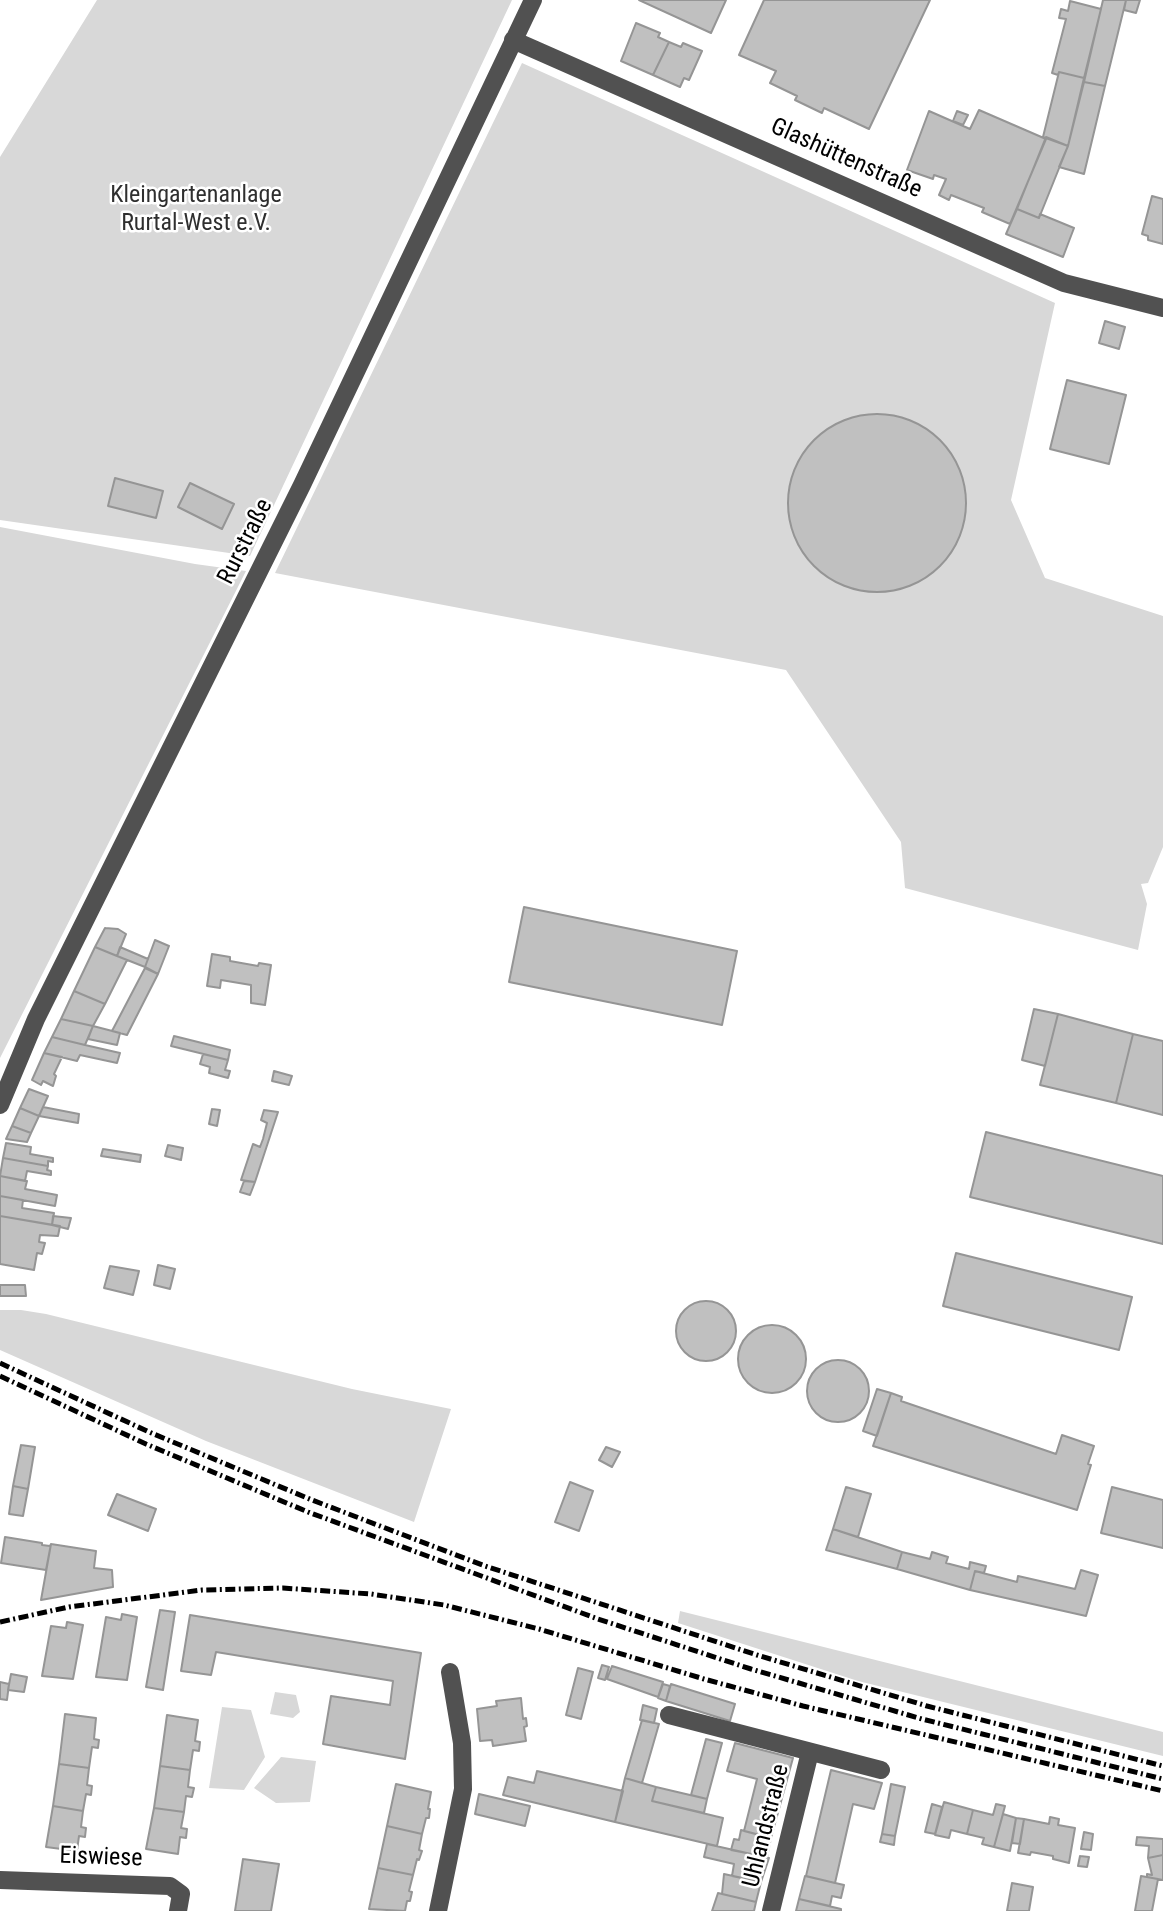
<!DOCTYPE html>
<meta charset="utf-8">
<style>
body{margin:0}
canvas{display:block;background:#fff}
</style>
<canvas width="1163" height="1911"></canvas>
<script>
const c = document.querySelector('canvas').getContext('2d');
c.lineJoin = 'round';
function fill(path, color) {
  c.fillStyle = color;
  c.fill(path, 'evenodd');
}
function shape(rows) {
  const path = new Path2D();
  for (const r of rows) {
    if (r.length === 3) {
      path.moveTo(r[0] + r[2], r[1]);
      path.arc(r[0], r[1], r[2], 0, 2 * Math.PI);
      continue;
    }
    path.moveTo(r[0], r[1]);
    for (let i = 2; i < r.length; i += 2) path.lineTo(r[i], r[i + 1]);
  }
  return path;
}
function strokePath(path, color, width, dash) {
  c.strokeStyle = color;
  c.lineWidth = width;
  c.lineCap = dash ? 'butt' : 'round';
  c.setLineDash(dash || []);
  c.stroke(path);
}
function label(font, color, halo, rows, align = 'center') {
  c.font = font + ' "Roboto Condensed",sans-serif';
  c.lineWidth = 5;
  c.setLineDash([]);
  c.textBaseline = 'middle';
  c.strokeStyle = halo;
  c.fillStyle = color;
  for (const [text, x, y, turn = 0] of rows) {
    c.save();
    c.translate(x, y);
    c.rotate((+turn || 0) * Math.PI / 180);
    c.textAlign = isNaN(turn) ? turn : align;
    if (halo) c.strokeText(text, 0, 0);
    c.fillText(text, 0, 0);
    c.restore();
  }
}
fill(shape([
 [97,0,512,0,250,556,0,520,0,157],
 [522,63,1055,303,1011,500,1045,578,1163,616,1163,847,1148,883,1141,884,1147,904,1138,950,905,888,901,842,786,670,275,573],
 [0,527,195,564,246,571,0,1058],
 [0,1310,21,1310,46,1314,352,1389,451,1409,414,1522,206,1441,0,1350],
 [680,1611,1163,1732,1163,1756,858,1681,678,1623],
 [275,1692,296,1695,300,1712,293,1718,270,1714],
 [222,1707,251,1710,265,1757,244,1790,209,1788],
 [281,1757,316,1761,310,1802,276,1803,254,1788]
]), '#d8d8d8');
const building = shape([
 [639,0,726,0,711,33,639,0],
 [764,0,930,0,869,129,824,108,822,113,795,100,797,96,770,83,776,71,739,55,764,0],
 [1103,0,1126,0,1105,86,1084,82,1103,0],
 [1126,0,1140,0,1136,13,1124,10,1126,0],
 [1070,1,1101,9,1084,78,1059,72,1058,75,1052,73,1066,19,1059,18,1061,9,1068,11,1070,1],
 [636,23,660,33,658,37,669,42,653,75,621,61,636,23],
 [669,42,681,47,683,43,702,51,689,80,684,78,680,87,653,75,669,42],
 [1059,72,1084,78,1068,146,1043,137,1059,72],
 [1084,82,1105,86,1084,174,1059,167,1068,146,1084,82],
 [979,110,1046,139,1010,224,982,212,984,208,951,195,949,200,939,195,946,179,934,175,933,179,907,170,929,111,970,129,979,110],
 [957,111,968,115,963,125,953,121,957,111],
 [1046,137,1068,146,1039,218,1017,209,1046,137],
 [1152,196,1163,199,1163,244,1148,240,1148,236,1142,234,1152,196],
 [1017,209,1039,218,1040,214,1074,228,1063,257,1006,234,1017,209],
 [1105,321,1125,327,1119,349,1099,343,1105,321],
 [1067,380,1126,395,1109,464,1050,449,1067,380],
 [877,503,89],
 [115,478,163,491,156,518,108,506,115,478],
 [190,483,234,504,222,529,178,507,190,483],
 [524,907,737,951,722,1025,509,982,524,907],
 [105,928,118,929,126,934,117,956,95,947,105,928],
 [155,940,169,946,158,974,145,967,155,940],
 [95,947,127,960,105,1004,74,991,95,947],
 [120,947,148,959,145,967,117,956,120,947],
 [212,954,230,957,230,961,258,966,259,963,271,965,265,1005,251,1003,251,985,221,980,220,988,207,986,212,954],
 [145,968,158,974,127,1035,112,1031,145,968],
 [74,991,105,1004,93,1026,61,1019,74,991],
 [1034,1009,1058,1014,1045,1066,1022,1060,1034,1009],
 [1058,1014,1133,1034,1116,1103,1040,1085,1058,1014],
 [61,1019,93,1026,85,1045,52,1037,61,1019],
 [93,1026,120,1033,117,1045,88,1039,93,1026],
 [1133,1034,1163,1041,1163,1115,1116,1103,1133,1034],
 [174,1036,230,1050,228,1060,171,1046,174,1036],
 [52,1037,85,1045,120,1053,117,1063,80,1055,77,1061,44,1053,52,1037],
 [44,1053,62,1057,54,1074,56,1076,53,1086,43,1081,41,1085,32,1080,44,1053],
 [203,1054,228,1060,225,1070,230,1071,228,1078,209,1073,210,1067,200,1064,203,1054],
 [274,1071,292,1076,289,1085,272,1081,274,1071],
 [29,1089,48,1096,39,1116,20,1108,29,1089],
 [43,1107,79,1114,78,1123,39,1116,43,1107],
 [20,1108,39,1116,31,1133,12,1126,20,1108],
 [212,1109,220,1110,217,1126,209,1124,212,1109],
 [264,1110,278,1112,255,1182,241,1180,253,1144,260,1147,263,1139,267,1123,261,1120,264,1110],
 [12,1126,31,1133,27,1142,6,1139,12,1126],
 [986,1132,1163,1176,1163,1244,970,1197,986,1132],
 [6,1143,31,1147,30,1154,53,1158,53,1162,48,1161,48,1166,3,1158,6,1143],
 [168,1145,183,1148,181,1160,165,1156,168,1145],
 [103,1149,141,1155,140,1162,101,1156,103,1149],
 [3,1158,48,1166,47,1170,51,1171,51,1175,27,1171,25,1181,0,1176,3,1158],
 [0,1176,27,1181,25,1189,57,1195,55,1206,0,1196,0,1176],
 [244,1181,255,1182,250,1195,240,1192,244,1181],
 [0,1196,23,1200,22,1208,54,1213,52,1225,0,1216,0,1196],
 [0,1216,60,1226,58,1236,40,1235,39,1242,45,1243,42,1254,37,1253,34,1270,0,1264,0,1216],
 [53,1216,71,1218,68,1229,52,1225,53,1216],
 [956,1253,1132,1297,1119,1350,943,1306,956,1253],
 [158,1265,175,1269,170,1289,154,1285,158,1265],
 [110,1266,139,1271,133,1295,104,1288,110,1266],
 [0,1285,25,1285,26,1296,0,1296,0,1285],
 [706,1331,30],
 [772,1359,34],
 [838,1391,31],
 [877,1389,891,1393,877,1436,863,1431,877,1389],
 [891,1393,902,1397,901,1401,1056,1454,1062,1435,1094,1446,1088,1464,1091,1465,1077,1510,873,1446,891,1393],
 [21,1445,35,1447,28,1489,13,1486,21,1445],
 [606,1447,620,1452,612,1467,599,1460,606,1447],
 [570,1482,593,1491,579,1531,555,1522,570,1482],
 [13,1486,28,1489,23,1516,9,1514,13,1486],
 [846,1487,871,1494,858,1537,833,1529,846,1487],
 [1112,1487,1163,1500,1163,1548,1101,1533,1112,1487],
 [117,1494,156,1509,148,1531,108,1515,117,1494],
 [833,1529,902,1552,897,1569,826,1550,833,1529],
 [5,1537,42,1543,42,1545,50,1546,51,1544,46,1570,1,1563,5,1537],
 [51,1544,96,1551,94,1568,112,1570,113,1587,41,1600,51,1544],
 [902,1552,930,1559,932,1552,948,1557,946,1563,969,1569,970,1562,986,1566,984,1573,975,1571,970,1590,897,1569,902,1552],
 [1081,1570,1098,1575,1086,1616,970,1590,975,1571,1017,1582,1018,1576,1075,1589,1081,1570],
 [160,1610,175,1612,163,1690,146,1687,160,1610],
 [122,1614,137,1617,127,1680,96,1677,106,1617,121,1620,122,1614],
 [190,1615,421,1653,405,1759,323,1744,331,1696,390,1705,393,1681,216,1652,211,1675,181,1671,190,1615],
 [67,1622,83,1625,73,1679,42,1676,51,1626,66,1628,67,1622],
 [602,1665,609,1667,605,1680,598,1678,602,1665],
 [612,1666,663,1682,658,1697,607,1679,612,1666],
 [578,1668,593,1672,581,1719,566,1715,578,1668],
 [11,1674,27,1677,24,1692,8,1690,11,1674],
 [0,1682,9,1684,7,1700,0,1699,0,1682],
 [663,1684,670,1686,666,1701,658,1698,663,1684],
 [671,1684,735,1704,730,1721,666,1701,671,1684],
 [521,1698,523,1719,526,1718,527,1726,524,1727,526,1741,493,1746,492,1740,480,1741,477,1709,497,1706,496,1701,521,1698],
 [643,1705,657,1709,654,1723,640,1720,643,1705],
 [65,1714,96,1718,94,1739,99,1740,98,1748,92,1747,89,1768,59,1764,65,1714],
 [167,1715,198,1720,195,1741,200,1742,199,1751,193,1750,190,1770,160,1766,167,1715],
 [642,1720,659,1724,642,1783,625,1778,642,1720],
 [706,1739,722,1743,707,1799,691,1795,706,1739],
 [735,1743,793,1758,771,1838,744,1831,757,1779,727,1771,735,1743],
 [59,1764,89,1768,87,1785,92,1786,91,1795,86,1794,83,1811,53,1806,59,1764],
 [160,1766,190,1770,188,1787,194,1788,192,1797,186,1796,184,1812,154,1808,160,1766],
 [831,1770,882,1783,874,1809,853,1804,835,1883,806,1876,831,1770],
 [537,1771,623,1791,615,1822,503,1795,508,1777,534,1783,537,1771],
 [625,1778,656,1787,652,1801,723,1818,717,1846,615,1822,625,1778],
 [396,1784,431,1792,428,1809,430,1809,429,1818,426,1818,422,1834,387,1826,396,1784],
 [891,1784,905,1787,895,1836,882,1834,891,1784],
 [656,1787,707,1799,704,1813,652,1801,656,1787],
 [479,1794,530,1806,525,1826,475,1814,479,1794],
 [944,1802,973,1810,967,1834,951,1830,949,1838,935,1835,944,1802],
 [932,1804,942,1807,935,1834,925,1832,932,1804],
 [996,1804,1005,1806,994,1847,982,1844,984,1838,967,1834,973,1810,993,1815,996,1804],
 [53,1806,83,1811,81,1827,86,1828,85,1837,79,1836,77,1851,46,1847,53,1806],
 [154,1808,184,1812,181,1828,187,1829,186,1838,180,1837,178,1854,146,1849,154,1808],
 [1003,1814,1016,1818,1010,1851,994,1847,1003,1814],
 [1050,1817,1059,1819,1058,1825,1075,1828,1069,1863,1053,1859,1053,1856,1031,1852,1030,1855,1018,1853,1024,1819,1049,1824,1050,1817],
 [1016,1818,1024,1819,1020,1844,1012,1843,1016,1818],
 [387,1826,422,1834,419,1850,422,1851,419,1860,417,1859,413,1875,378,1868,387,1826],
 [741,1830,771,1838,767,1857,731,1850,734,1839,739,1840,741,1830],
 [1084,1832,1093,1834,1091,1850,1081,1849,1084,1832],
 [882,1834,895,1836,894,1845,880,1842,882,1834],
 [1137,1837,1163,1839,1163,1855,1148,1858,1149,1846,1136,1845,1137,1837],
 [707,1844,769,1858,761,1882,732,1876,734,1864,704,1857,707,1844],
 [1163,1855,1163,1880,1147,1877,1147,1874,1152,1875,1148,1858,1163,1855],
 [1080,1856,1089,1857,1087,1867,1078,1866,1080,1856],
 [243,1859,279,1864,271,1911,235,1911,243,1859],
 [378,1868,413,1875,409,1891,412,1892,410,1901,407,1901,405,1911,369,1909,378,1868],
 [724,1874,761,1882,756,1902,722,1894,724,1874],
 [805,1876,844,1885,841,1898,832,1896,830,1906,799,1899,805,1876],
 [1141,1876,1158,1879,1152,1911,1135,1911,1141,1876],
 [1012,1883,1033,1887,1029,1911,1007,1911,1012,1883],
 [718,1893,756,1902,754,1911,712,1911,718,1893],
 [799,1899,841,1909,841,1911,796,1911,799,1899]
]);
fill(building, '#c0c0c0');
strokePath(building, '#959595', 2);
strokePath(shape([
 [513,40,1064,283,1163,308],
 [0,1105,36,1019,302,485,533,0],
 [669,1715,881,1770],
 [0,1880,170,1886,181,1894,178,1911],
 [438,1911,463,1789,462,1743,450,1672],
 [771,1911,810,1752]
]), '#515151', 18);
strokePath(shape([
 [0,1363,149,1432,312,1500,485,1566,757,1655,927,1706,1163,1766],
 [0,1376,146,1444,308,1512,598,1619,751,1669,922,1719,1163,1779],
 [0,1622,69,1607,202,1590,283,1588,371,1594,444,1605,539,1629,704,1679,803,1706,1163,1791]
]), '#000', 5, [10, 3.5, 2, 3.5]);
label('24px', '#000', '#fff', [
 ["Glashüttenstraße",846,159,24],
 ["Rurstraße",246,542,-63],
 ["Uhlandstraße",767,1826,-76],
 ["Eiswiese",101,1858,2]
]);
label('24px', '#2f2f2f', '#fff', [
 ["Kleingartenanlage",196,196],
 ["Rurtal-West e.V.",196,224]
]);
</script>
